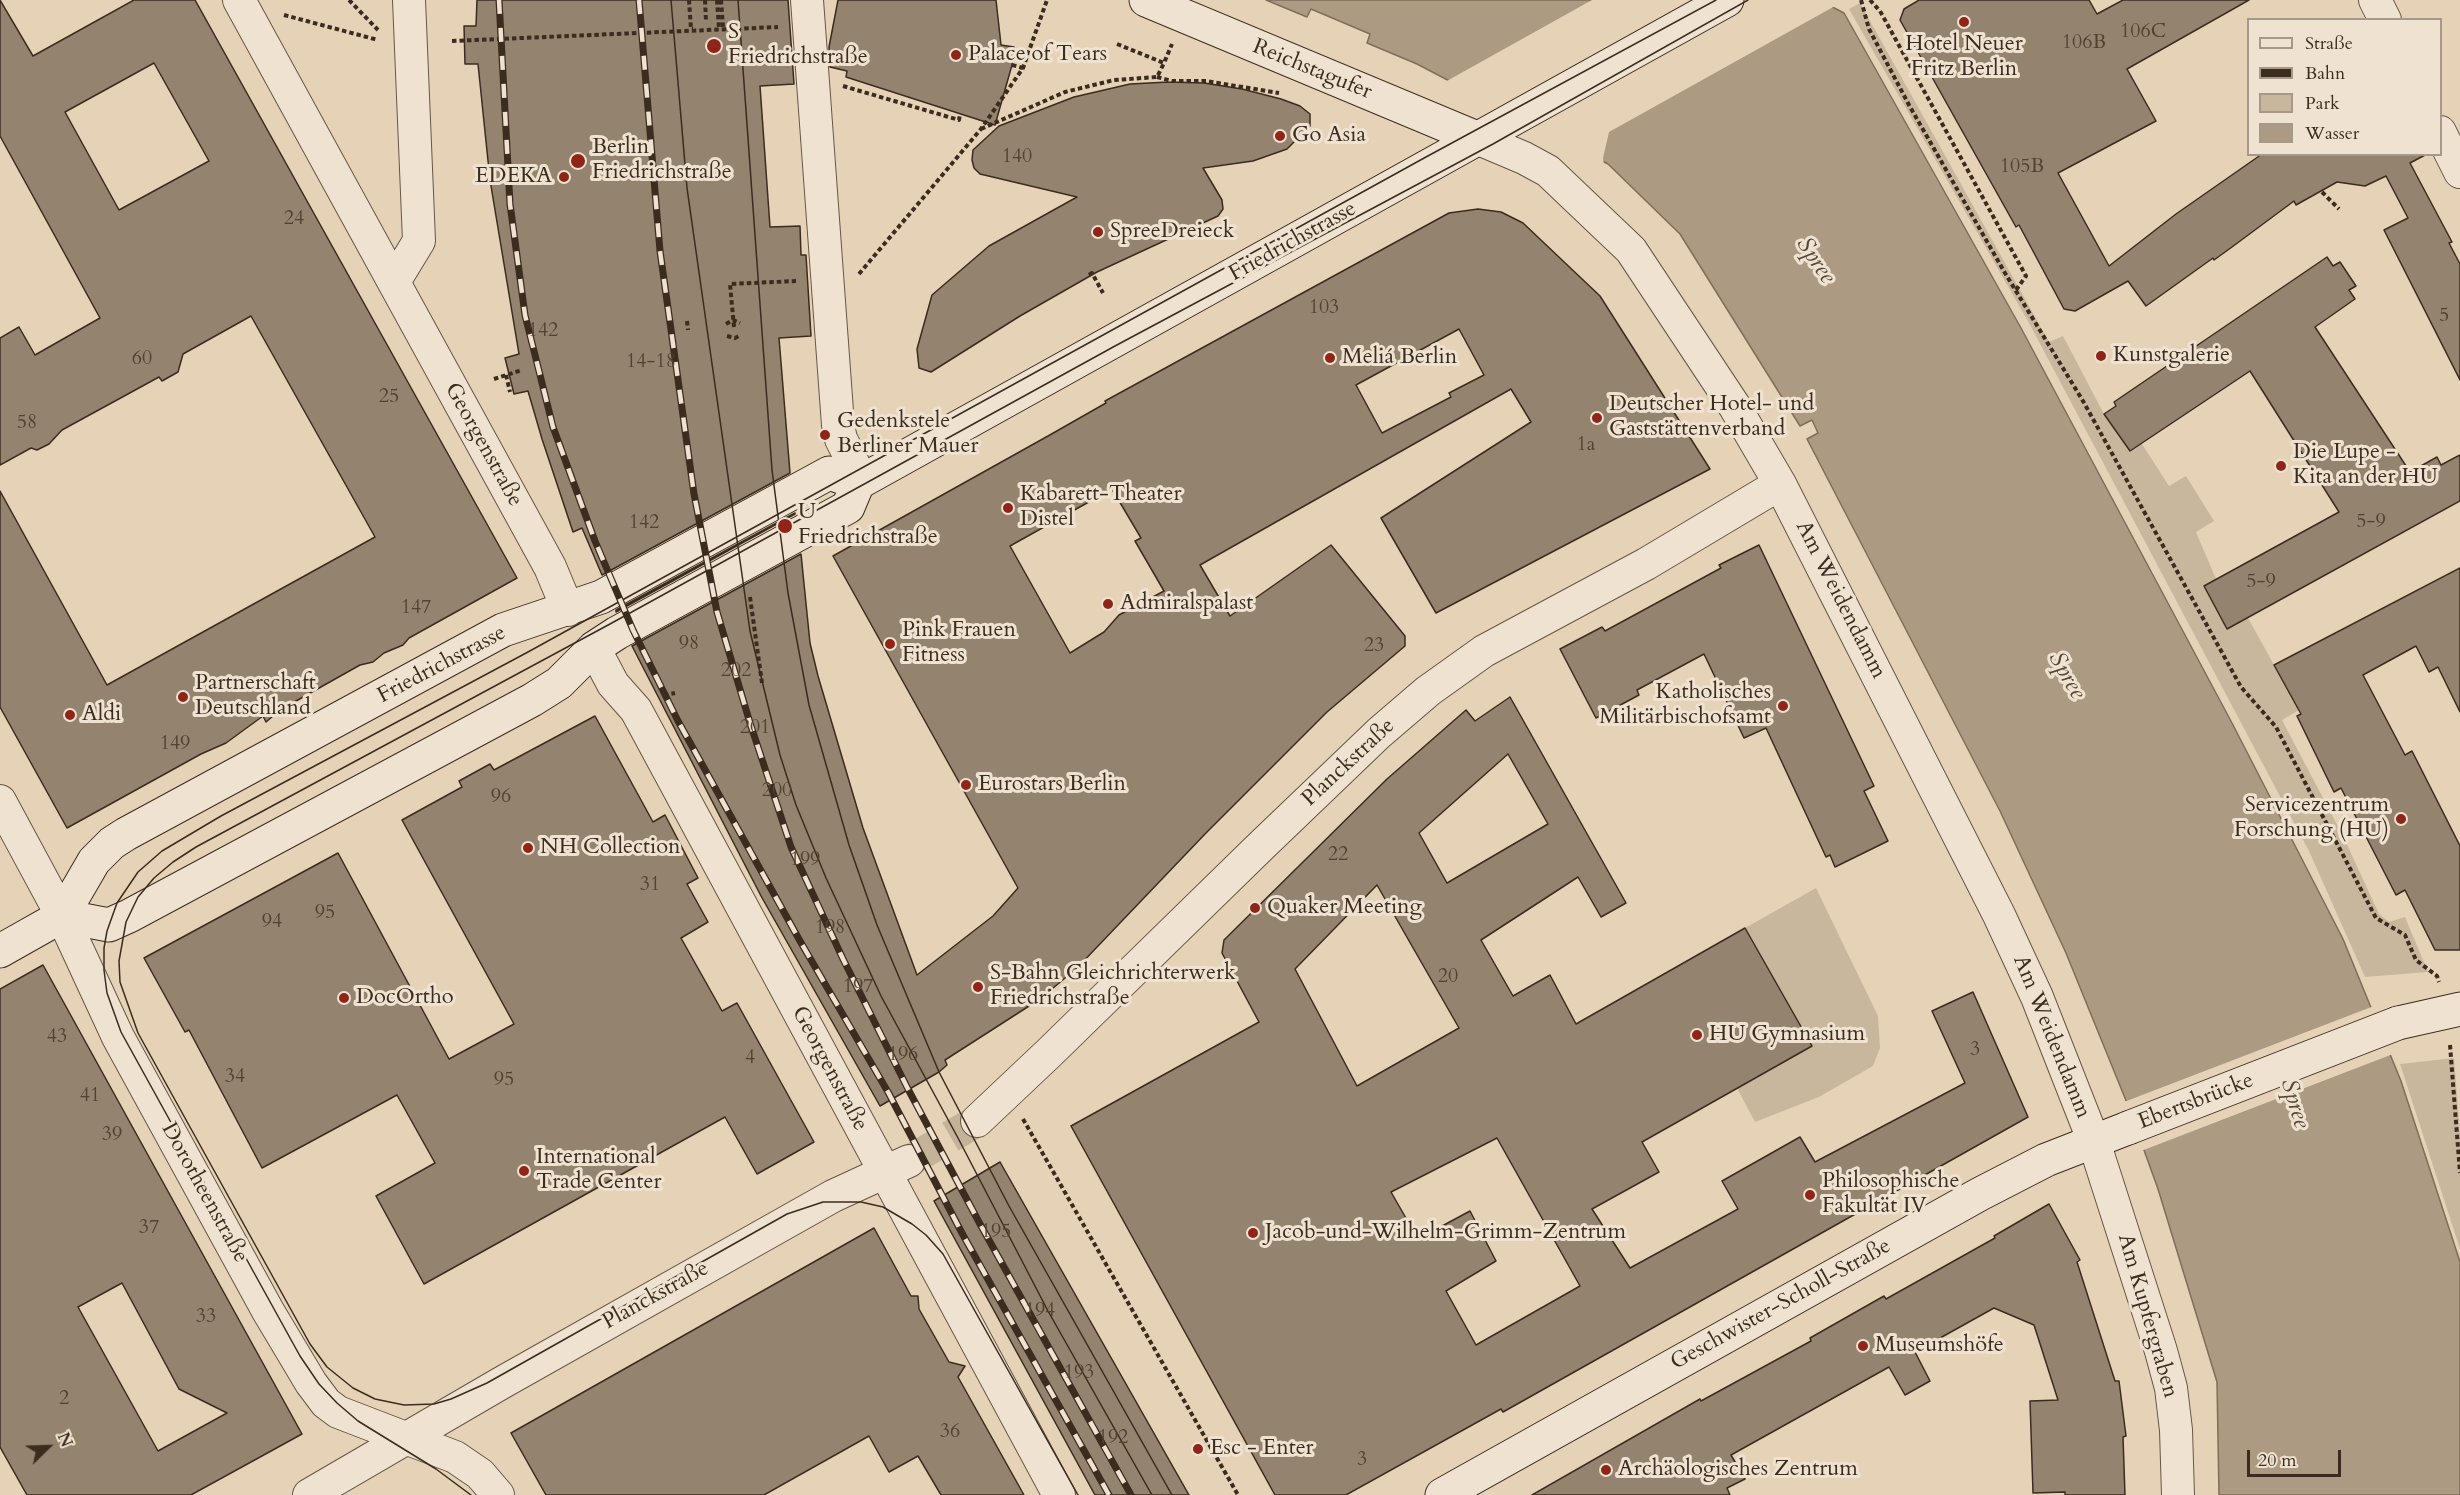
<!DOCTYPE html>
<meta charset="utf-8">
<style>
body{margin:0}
#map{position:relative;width:2460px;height:1495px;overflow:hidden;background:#e6d3b7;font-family:Cardo,serif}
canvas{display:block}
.legend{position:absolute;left:2247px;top:18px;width:195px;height:138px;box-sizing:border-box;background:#efe2d0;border:2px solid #a79989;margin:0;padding:8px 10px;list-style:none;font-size:18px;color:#3b2c1f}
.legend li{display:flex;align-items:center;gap:12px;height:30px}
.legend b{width:30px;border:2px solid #a79989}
.north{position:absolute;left:18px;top:1417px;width:60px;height:60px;-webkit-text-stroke:4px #efe2d0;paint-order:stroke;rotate:67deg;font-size:16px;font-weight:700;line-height:24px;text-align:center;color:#3b2c1f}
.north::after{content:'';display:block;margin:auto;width:21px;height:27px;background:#3b2c1f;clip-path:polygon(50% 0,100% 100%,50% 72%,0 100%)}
.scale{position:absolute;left:2247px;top:1450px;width:94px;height:27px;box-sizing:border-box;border:3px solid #3b2c1f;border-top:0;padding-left:8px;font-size:18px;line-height:21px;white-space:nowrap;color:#3b2c1f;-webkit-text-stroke:4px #efe2d0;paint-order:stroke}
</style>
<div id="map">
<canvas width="2460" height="1495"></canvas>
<ul class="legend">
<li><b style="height:8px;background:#efe2d0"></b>Straße</li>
<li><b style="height:8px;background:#3b2c1f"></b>Bahn</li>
<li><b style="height:16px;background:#c9b79d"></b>Park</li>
<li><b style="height:16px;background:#ac9a83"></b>Wasser</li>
</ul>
<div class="north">N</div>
<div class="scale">20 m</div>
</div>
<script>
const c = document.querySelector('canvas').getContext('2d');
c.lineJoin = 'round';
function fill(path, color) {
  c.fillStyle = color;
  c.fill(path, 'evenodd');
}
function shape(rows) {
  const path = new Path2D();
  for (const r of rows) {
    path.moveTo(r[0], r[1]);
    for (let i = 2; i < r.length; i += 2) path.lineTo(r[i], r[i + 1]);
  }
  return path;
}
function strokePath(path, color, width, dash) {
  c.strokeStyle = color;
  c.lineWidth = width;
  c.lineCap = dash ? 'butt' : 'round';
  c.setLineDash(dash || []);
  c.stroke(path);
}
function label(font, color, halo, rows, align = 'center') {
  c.font = font + ' Cardo,serif';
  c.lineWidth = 6;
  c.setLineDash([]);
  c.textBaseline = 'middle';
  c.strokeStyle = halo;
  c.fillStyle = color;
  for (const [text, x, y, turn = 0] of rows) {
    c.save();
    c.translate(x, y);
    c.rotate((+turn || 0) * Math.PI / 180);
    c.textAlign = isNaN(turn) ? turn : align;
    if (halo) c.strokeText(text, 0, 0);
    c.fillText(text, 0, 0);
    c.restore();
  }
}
fill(shape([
 [1860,3,2049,342,2063,336,2104,414,2128,449,2140,441,2169,486,2186,476,2214,521,2196,532,2216,579,2204,586,2227,628,2248,618,2299,710,2282,720,2343,836,2379,914,2389,922,2405,917,2428,972,2365,977,2309,851,2029,323,1849,9],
 [1816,888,1878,1016,1880,1048,1873,1066,1819,1097,1755,1122,1737,1088,1812,1046,1745,928],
 [2454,1058,2460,1134,2460,1249,2400,1064]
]), '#c9b79d');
const water = shape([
 [1266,0,1819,0,1844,13,2021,328,2232,723,2343,939,2401,1081,2460,1262,2460,1495,2219,1495,2217,1382,2158,1189,2127,1103,2066,953,2000,811,1807,439,1818,433,1812,420,1800,426,1680,234,1608,164,1417,64,1367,43,1370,34,1311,9,1307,17,1266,0]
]);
fill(water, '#ac9a83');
strokePath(water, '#7f6e5b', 1.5);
fill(shape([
 [1592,0,1824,0,1835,6,1609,132,1603,158,1604,165,1442,81,1445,82],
 [2374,1006,2393,1054,2141,1151,2124,1102]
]), '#e6d3b7');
const building = shape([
 [0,0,33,56,134,0,195,0,517,578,409,638,403,645,384,653,373,662,360,665,280,710,266,722,263,716,226,743,201,754,67,828,0,707,0,491,107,685,375,537,251,316,183,354,178,372,162,381,159,377,62,430,49,444,37,450,31,448,0,465,0,338,19,327,35,355,100,318,0,136,0,0],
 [154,63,209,161,119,210,65,112,154,63],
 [477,0,788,0,794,84,760,86,770,227,800,226,801,255,806,255,811,336,779,338,790,473,602,575,582,528,573,532,542,439,528,391,514,394,505,358,519,354,490,180,478,64,465,64,464,26,476,26,477,0],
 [838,0,996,0,1001,45,1014,47,1012,65,995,125,846,77,847,71,830,67,829,47,838,0],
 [1919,0,2089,0,2097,14,2123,0,2249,0,2127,69,2156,121,2058,173,2109,266,2176,214,2262,154,2427,154,2410,163,2452,242,2449,243,2460,264,2460,380,2384,230,2408,218,2386,176,2365,186,2337,182,2296,205,2294,201,2232,247,2214,260,2213,258,2146,306,2128,281,2075,311,2064,309,2019,225,2016,227,1900,20,1904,9,1919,0],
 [1168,82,1204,83,1242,89,1281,99,1300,106,1310,114,1310,126,1287,149,1253,161,1203,168,1222,200,1223,209,1218,216,1097,272,1020,316,931,372,919,368,917,349,932,295,989,246,1077,197,980,174,974,168,972,160,973,150,999,126,1074,97,1130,84,1168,82],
 [1478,209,1501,212,1523,223,1600,296,1710,469,1436,613,1381,518,1531,422,1511,389,1200,565,1230,616,1331,545,1405,636,1405,646,1327,712,1205,834,1077,968,1040,999,945,1060,947,1065,939,1072,880,1106,761,896,632,646,801,554,810,643,818,676,863,828,917,975,993,916,1018,888,833,556,1048,436,1106,403,1105,401,1449,213,1478,209],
 [1459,329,1484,375,1449,393,1451,397,1382,433,1356,385,1459,329],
 [1112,489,1141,538,1135,541,1164,591,1119,615,1104,632,1070,653,1010,546,1112,489],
 [2327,257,2333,266,2340,262,2356,286,2349,290,2355,299,2315,327,2410,472,2437,457,2441,465,2460,455,2460,501,2227,629,2204,586,2339,512,2250,371,2130,451,2104,414,2116,406,2114,402,2327,257],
 [795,513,795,514,616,612,616,610,795,513],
 [1759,545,1874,786,1864,791,1888,841,1835,867,1830,855,1826,857,1766,728,1744,738,1704,654,1637,690,1639,695,1596,718,1560,649,1602,627,1605,631,1721,568,1719,565,1759,545],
 [2460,568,2460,712,2438,667,2429,672,2416,646,2363,675,2405,755,2412,751,2460,846,2460,950,2435,950,2405,890,2396,895,2341,788,2334,792,2297,716,2301,714,2274,665,2460,568],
 [1510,697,1626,903,1601,917,1578,877,1481,940,1513,996,1550,975,1576,1024,1745,928,1812,1046,1642,1142,1659,1172,1592,1209,1630,1268,1738,1209,1722,1181,1800,1137,1815,1162,1965,1083,1932,1011,1973,992,2028,1117,1503,1412,1501,1409,1346,1495,1275,1495,1071,1126,1259,1022,1222,953,1224,940,1387,779,1466,710,1475,721,1510,697],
 [1508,754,1548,824,1447,883,1419,833,1508,754],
 [1377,885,1459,1028,1357,1086,1295,969,1377,885],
 [1497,1138,1580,1286,1476,1345,1446,1291,1496,1261,1470,1211,1418,1239,1391,1192,1497,1138],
 [595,716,653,822,665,815,698,878,687,884,708,922,681,938,722,1011,737,1003,814,1142,757,1174,725,1117,424,1284,376,1196,435,1163,397,1095,262,1168,189,1030,185,1032,144,958,338,853,449,1059,514,1024,402,820,462,787,459,781,490,764,494,770,595,716],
 [43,965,302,1434,191,1495,27,1495,0,1447,0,989,43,965],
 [122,1283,179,1389,227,1413,158,1451,78,1307,122,1283],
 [1000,1162,1189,1495,1095,1495,934,1201,1000,1162],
 [2049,1204,2080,1260,2077,1262,2115,1381,2119,1381,2126,1436,2123,1437,2125,1495,2065,1495,2065,1492,2033,1493,2030,1401,2058,1400,2034,1325,1994,1308,1915,1352,1930,1381,1905,1395,1889,1367,1731,1455,1745,1479,1727,1488,1730,1495,1532,1495,1700,1399,1701,1401,1811,1341,1810,1338,1884,1296,1886,1299,1995,1238,1994,1236,2049,1204],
 [874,1228,911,1296,918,1296,919,1309,949,1362,965,1366,958,1377,1024,1495,941,1495,918,1456,889,1472,869,1436,764,1495,546,1495,511,1433,874,1228]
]);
fill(building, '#94836e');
strokePath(building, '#3b2c1f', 1.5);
strokePath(shape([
 [909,1161,977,1121]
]), '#c4b299', 32, [32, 16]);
const street = shape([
 [239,0,550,567,568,610],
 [807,0,838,425,841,439,862,481],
 [2375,0,2385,20],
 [2440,132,2460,172],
 [1479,139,1524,158,1548,171,1631,250,1735,407,1780,484,1999,915,2037,997,2094,1142,2161,1351,2171,1388,2176,1430,2178,1495],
 [394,282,419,241,409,0],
 [594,648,613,684,636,710,1059,1495],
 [0,801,62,916,118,1037,268,1311,311,1383,326,1403,338,1412,455,1457,480,1474,498,1495],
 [977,1121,1049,1053,1260,847,1379,733,1428,691,1484,651,1646,564,1780,484],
 [309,1495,503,1382,833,1196,909,1161]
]);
const secondary = shape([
 [1146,0,1479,139],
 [62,916,109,925,129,916,532,700,559,683,594,648,617,633,848,507,858,483,1727,0],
 [0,951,62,916,94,861,112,843,126,834,503,630,601,597,829,473,858,483],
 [2398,1023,2460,1009],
 [1442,1495,1980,1194,2046,1160,2128,1128]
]);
strokePath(street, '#665645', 34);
strokePath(secondary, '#3b2c1f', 35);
strokePath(shape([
 [349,0,378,30],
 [689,0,691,29,693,29],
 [705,0,706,21],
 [717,0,719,29],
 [721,0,723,27,721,28],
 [1861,0,1869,29,1909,105,2005,273,2083,401,2241,687,2276,727,2376,918,2405,935,2416,960,2437,976,2439,982],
 [1870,0,1880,11,2026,276,2016,290],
 [284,15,378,40],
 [452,41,778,27],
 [1117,44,1164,63,1172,44],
 [1012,65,1023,68],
 [1157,77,1172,81,1206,81,1279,93],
 [843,86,959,120,960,114],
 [981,129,1065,92,1114,80,1157,77,1164,63],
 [2322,192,2339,209],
 [859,274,981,129,1023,68,1047,0],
 [1089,275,1092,273,1103,293],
 [687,321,688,330],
 [726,324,733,320,740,323],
 [734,327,730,284,796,281],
 [727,336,735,338,741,335],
 [506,375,510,392],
 [494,379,522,370],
 [750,597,762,683],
 [664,695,675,693],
 [2450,1045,2460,1173],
 [1023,1119,1238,1495]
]), '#3b2c1f', 4, [4.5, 3]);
strokePath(street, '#efe2d0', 32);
strokePath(secondary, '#efe2d0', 33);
strokePath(shape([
 [671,0,687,188,750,631,780,755,796,805,826,878,881,996,958,1138,1048,1311,1152,1495],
 [738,0,772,470,788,593,809,705,849,845,877,925,939,1072,1009,1206,1172,1495],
 [471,1495,436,1469,358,1421,337,1403,319,1384,300,1356,121,1032,107,993,104,970,104,948,107,931,117,903,138,872,162,851,221,816,528,652,1426,157,1716,0],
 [1078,1495,943,1254,926,1235,912,1224,883,1207,861,1202,823,1202,787,1214,487,1383,451,1399,434,1404,404,1405,375,1399,353,1388,327,1367,310,1344,138,1033,120,982,119,961,126,922,138,897,154,878,173,862,196,847,610,624,1115,346,1493,144,1748,0]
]), '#3b2c1f', 1.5);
const rail = shape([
 [499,0,510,204,525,315,553,427,595,541,633,630,678,721,800,941,888,1092,963,1235,1109,1495],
 [639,0,660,251,694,494,717,612,750,723,791,847,843,959,908,1089,980,1224,1131,1495]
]);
strokePath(rail, '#3b2c1f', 7);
strokePath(rail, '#efe2d0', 4.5, [14]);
const secondaryBridge = shape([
 [2128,1128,2398,1023]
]);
strokePath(secondaryBridge, '#3b2c1f', 35, []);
strokePath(secondaryBridge, '#efe2d0', 33);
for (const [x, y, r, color] of [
 [1964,22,6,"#8f2418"],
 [714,46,8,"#8f2418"],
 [956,55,6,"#8f2418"],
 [1280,136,6,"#8f2418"],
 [578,161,8,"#8f2418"],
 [564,177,6,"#8f2418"],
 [1098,232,6,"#8f2418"],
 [2101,356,6,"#8f2418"],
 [1330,358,6,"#8f2418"],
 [1597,418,6,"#8f2418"],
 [825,435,6,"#8f2418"],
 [2281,466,6,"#8f2418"],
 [1008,508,6,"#8f2418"],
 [785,526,8,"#8f2418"],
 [1108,604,6,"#8f2418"],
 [890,644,6,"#8f2418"],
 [183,697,6,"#8f2418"],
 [1783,706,6,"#8f2418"],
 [70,715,6,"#8f2418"],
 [966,785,6,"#8f2418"],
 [2401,819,6,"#8f2418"],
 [528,848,6,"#8f2418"],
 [1255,908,6,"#8f2418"],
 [978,987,6,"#8f2418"],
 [344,998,6,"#8f2418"],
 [1697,1035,6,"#8f2418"],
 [524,1171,6,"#8f2418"],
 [1810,1195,6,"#8f2418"],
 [1253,1233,6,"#8f2418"],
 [1863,1346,6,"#8f2418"],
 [1198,1449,6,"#8f2418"],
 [1606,1470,6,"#8f2418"]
]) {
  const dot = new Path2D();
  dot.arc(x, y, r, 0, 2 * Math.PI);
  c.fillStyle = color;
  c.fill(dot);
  strokePath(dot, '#efe2d0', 2);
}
label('20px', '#514233', null, [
 ["106C",2143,32],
 ["106B",2084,43],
 ["140",1017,157],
 ["105B",2022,167],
 ["24",294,219],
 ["103",1324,308],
 ["5",2444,316],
 ["142",543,331],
 ["60",142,359],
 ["14-18",651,362],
 ["25",389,397],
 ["58",27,423],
 ["1a",1586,445],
 ["5-9",2371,522],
 ["142",644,523],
 ["5-9",2261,582],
 ["147",416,608],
 ["98",689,644],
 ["23",1374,646],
 ["202",736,671],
 ["201",755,728],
 ["149",175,744],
 ["200",777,791],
 ["96",501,797],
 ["22",1338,855],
 ["199",805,860],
 ["31",650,885],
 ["95",325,913],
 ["94",272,922],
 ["198",830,928],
 ["20",1448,977],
 ["197",858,987],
 ["43",57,1037],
 ["3",1975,1050],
 ["196",903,1055],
 ["4",750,1058],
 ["34",235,1077],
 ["95",504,1080],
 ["41",90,1096],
 ["39",112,1135],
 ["37",149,1228],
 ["195",996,1232],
 ["194",1040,1311],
 ["33",206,1317],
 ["193",1079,1373],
 ["2",64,1399],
 ["36",950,1432],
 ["192",1113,1438],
 ["3",1362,1460]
]);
label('22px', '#3b2c1f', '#efe2d0', [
 ["S",728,33],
 ["Friedrichstraße",728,58],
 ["Hotel Neuer",1964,45,"center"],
 ["Fritz Berlin",1964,70,"center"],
 ["Palace of Tears",968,55],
 ["Go Asia",1292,136],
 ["Berlin",592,148],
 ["Friedrichstraße",592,173],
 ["EDEKA",552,177,"right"],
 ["SpreeDreieck",1110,232],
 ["Kunstgalerie",2113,356],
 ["Meliá Berlin",1342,358],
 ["Deutscher Hotel- und",1609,405],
 ["Gaststättenverband",1609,430],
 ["Gedenkstele",837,422],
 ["Berliner Mauer",837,447],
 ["Die Lupe -",2293,453],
 ["Kita an der HU",2293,478],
 ["Kabarett-Theater",1020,495],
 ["Distel",1020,520],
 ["U",798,513],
 ["Friedrichstraße",798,538],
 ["Admiralspalast",1120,604],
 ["Pink Frauen",902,631],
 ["Fitness",902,656],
 ["Partnerschaft",195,684],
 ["Deutschland",195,709],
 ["Katholisches",1771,693,"right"],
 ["Militärbischofsamt",1771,718,"right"],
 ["Aldi",82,715],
 ["Eurostars Berlin",978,785],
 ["Servicezentrum",2389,806,"right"],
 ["Forschung (HU)",2389,831,"right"],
 ["NH Collection",540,848],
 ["Quaker Meeting",1267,908],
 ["S-Bahn Gleichrichterwerk",990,974],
 ["Friedrichstraße",990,999],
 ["DocOrtho",356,998],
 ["HU Gymnasium",1709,1035],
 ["International",536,1158],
 ["Trade Center",536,1183],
 ["Philosophische",1822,1182],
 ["Fakultät IV",1822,1207],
 ["Jacob-und-Wilhelm-Grimm-Zentrum",1265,1233],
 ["Museumshöfe",1875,1346],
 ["Esc - Enter",1210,1449],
 ["Archäologisches Zentrum",1618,1470]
], 'left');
label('22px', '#3b2c1f', '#efe2d0', [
 ["Reichstagufer",1312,70,22],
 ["Friedrichstrasse",1293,242,-29],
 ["Georgenstraße",483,445,61],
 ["Am Weidendamm",1840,600,63],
 ["Friedrichstrasse",442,665,-28],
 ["Planckstraße",1349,763,-43],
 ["Am Weidendamm",2051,1037,68],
 ["Georgenstraße",829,1069,62],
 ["Ebertsbrücke",2196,1102,-21],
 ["Dorotheenstraße",204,1193,61],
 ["Planckstraße",656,1296,-29],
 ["Geschwister-Scholl-Straße",1781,1305,-29],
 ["Am Kupfergraben",2147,1316,74]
]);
label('italic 24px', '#574838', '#efe2d0', [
 ["Spree",1815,261,56],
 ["Spree",2066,676,60],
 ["Spree",2294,1104,73]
]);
</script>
